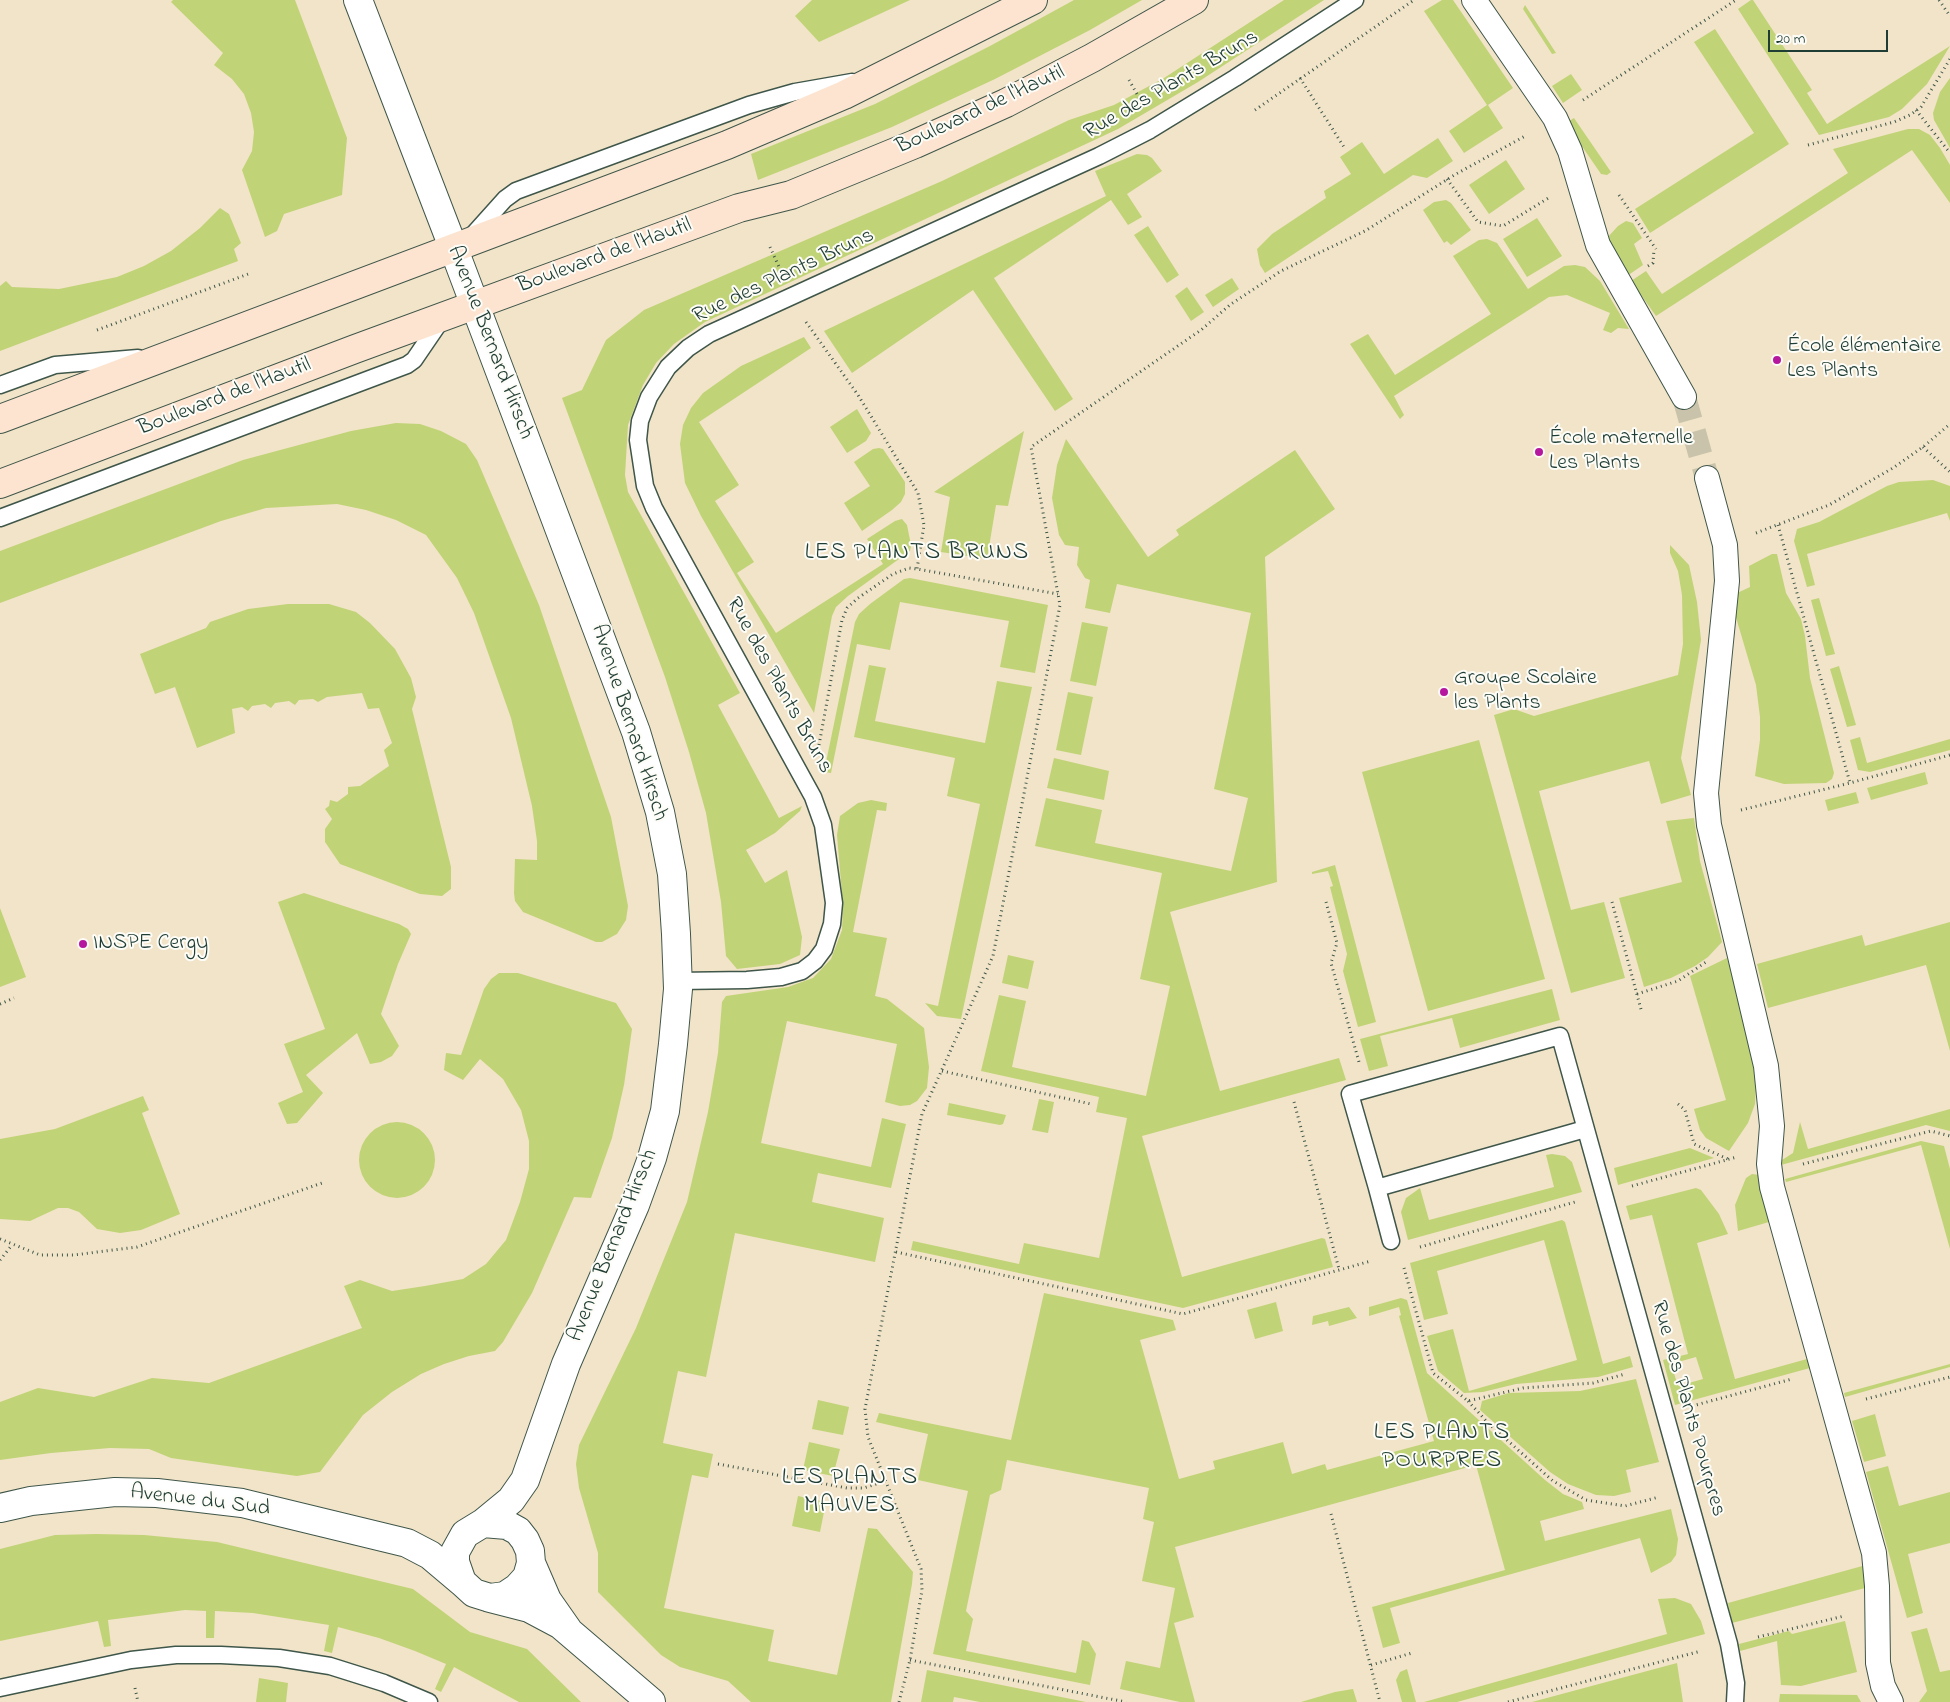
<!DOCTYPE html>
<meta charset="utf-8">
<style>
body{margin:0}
#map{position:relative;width:1950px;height:1702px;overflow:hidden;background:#f2e4c8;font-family:"Indie Flower",sans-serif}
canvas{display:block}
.scale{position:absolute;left:1768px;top:30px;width:120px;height:22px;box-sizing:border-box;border:2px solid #1f3d34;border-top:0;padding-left:6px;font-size:15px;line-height:18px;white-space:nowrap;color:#1f3d34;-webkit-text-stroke:4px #fdfcf7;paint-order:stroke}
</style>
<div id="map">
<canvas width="1950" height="1702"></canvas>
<div class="scale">20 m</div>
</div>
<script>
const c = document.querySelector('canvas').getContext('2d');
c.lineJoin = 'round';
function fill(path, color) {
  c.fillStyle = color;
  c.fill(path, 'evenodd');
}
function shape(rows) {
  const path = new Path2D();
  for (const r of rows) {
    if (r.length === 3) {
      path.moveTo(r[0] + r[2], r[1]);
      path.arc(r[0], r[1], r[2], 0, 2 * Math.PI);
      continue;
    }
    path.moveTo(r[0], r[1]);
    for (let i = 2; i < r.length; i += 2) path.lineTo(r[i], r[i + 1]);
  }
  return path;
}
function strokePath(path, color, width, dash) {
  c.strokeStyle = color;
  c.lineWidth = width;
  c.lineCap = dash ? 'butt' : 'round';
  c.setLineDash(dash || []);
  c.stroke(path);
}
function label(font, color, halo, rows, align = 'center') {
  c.font = font + ' "Indie Flower",sans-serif';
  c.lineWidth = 4;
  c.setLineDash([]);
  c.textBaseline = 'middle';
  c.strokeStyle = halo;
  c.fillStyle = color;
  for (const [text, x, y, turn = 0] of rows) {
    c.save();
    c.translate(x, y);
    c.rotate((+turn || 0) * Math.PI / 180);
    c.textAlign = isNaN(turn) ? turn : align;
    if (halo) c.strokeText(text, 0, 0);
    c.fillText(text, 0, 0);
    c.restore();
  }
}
fill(shape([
 [173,0,295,0,347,138,342,195,284,214,277,231,265,237,242,170,252,151,254,132,251,113,244,94,232,79,214,65,223,53,171,2],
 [812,0,910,0,819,42,795,16],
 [1074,0,1142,0,1090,30,995,79,892,127,758,180,751,154,875,104,990,46],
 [1284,0,1324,0,1198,82,1118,129,705,322,674,344,656,363,643,385,628,425,625,475,628,492,740,693,718,705,779,818,802,806,800,811,775,833,746,850,765,883,787,870,802,937,800,955,780,964,737,969,726,956,721,902,706,813,689,752,665,677,562,398,582,390,606,340,644,310,942,181,1069,120,1114,105,1164,78],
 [1442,0,1453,0,1513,88,1488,105,1503,128,1464,153,1449,131,1487,105,1424,11],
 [1751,0,1753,0,1812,90,1807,93,1827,124,1950,46,1927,84,1902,109,1889,117,1819,135,1738,9],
 [1525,5,1556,53,1552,54,1523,9],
 [1715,29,1789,144,1650,233,1635,209,1754,133,1694,42],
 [1571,74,1582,90,1563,103,1552,86],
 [1950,78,1950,148,1934,120,1933,113,1940,92],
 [1574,118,1611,172,1607,175,1601,174,1566,123],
 [1908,129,1919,129,1930,135,1940,148,1950,165,1950,203,1912,150,1656,316,1631,281,1646,271,1662,294,1848,173,1833,149],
 [1438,138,1453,161,1427,178,1413,175,1265,273,1260,265,1257,249,1272,234,1326,198,1324,191,1351,174,1340,157,1362,142,1384,174],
 [1137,154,1147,155,1152,158,1162,171,1127,194,1142,217,1128,225,1111,200,994,278,1073,399,1055,411,973,290,852,373,824,331,1106,196,1095,171],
 [1506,160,1525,189,1489,214,1469,185],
 [1446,200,1451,203,1471,230,1451,245,1447,241,1444,243,1423,210,1434,202],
 [220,208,229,214,241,243,234,249,238,261,0,351,0,286,6,281,12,287,59,289,117,277,144,266,171,251,200,228],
 [1537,218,1562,256,1527,277,1503,239],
 [1626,221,1633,223,1642,238,1634,244,1643,265,1627,276,1607,238,1618,226],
 [1148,226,1179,275,1167,283,1134,235],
 [1487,239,1497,243,1528,289,1564,266,1575,265,1585,267,1600,281,1629,329,1618,328,1611,333,1603,330,1610,313,1567,295,1549,297,1394,396,1404,415,1400,419,1350,344,1368,334,1395,375,1491,314,1453,256,1479,240],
 [1232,278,1239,289,1213,307,1205,295],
 [1187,287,1204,312,1191,321,1175,296],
 [804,337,811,348,699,422,739,485,715,501,754,562,737,573,776,633,883,564,867,539,895,521,902,519,907,525,911,545,910,551,848,596,836,607,832,616,814,713,701,516,685,483,680,444,683,425,691,408,703,393,741,366],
 [857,409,871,433,866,441,847,453,830,427],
 [396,423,420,424,441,431,466,444,477,460,539,605,611,817,628,906,626,920,617,934,602,942,596,942,523,912,515,901,514,893,515,859,537,860,537,841,532,806,511,718,474,613,457,578,426,535,396,520,366,510,337,504,266,508,221,521,0,603,0,551,243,460,351,431],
 [1024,431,1008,506,996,505,987,559,941,552,950,497,934,492],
 [1066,439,1148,557,1179,535,1176,530,1295,450,1335,509,1265,557,1277,882,1170,912,1220,1091,1339,1058,1346,1080,1142,1136,1182,1277,1322,1238,1325,1239,1333,1267,1183,1308,911,1250,913,1241,1019,1264,1024,1243,1099,1258,1127,1118,1096,1112,1099,1097,981,1071,999,995,1026,1001,1012,1067,1146,1096,1170,986,1140,979,1162,873,1035,846,1046,798,1102,810,1095,843,1231,871,1248,798,1214,789,1251,613,1117,584,1110,613,1085,608,1090,580,1085,578,1077,565,1079,547,1065,545,1059,535,1052,498,1057,465],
 [879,448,883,449,905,482,905,494,901,502,892,510,862,531,844,503,870,486,854,462,873,449],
 [1933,480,1950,486,1950,521,1947,513,1807,554,1815,585,1807,587,1794,541,1797,529,1819,522,1887,486,1899,482],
 [1670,545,1689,565,1697,602,1701,640,1681,758,1691,795,1661,804,1649,761,1539,791,1571,910,1604,902,1625,978,1571,993,1494,715,1514,709,1534,716,1678,675,1683,644,1682,595,1678,571,1670,553],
 [1772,554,1777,554,1786,593,1801,619,1805,636,1810,678,1834,773,1832,779,1826,783,1784,784,1755,776,1760,740,1760,717,1756,685,1732,604,1735,594,1750,587,1749,566],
 [910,578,1048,605,1035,673,1000,667,1009,621,900,602,890,650,857,644,831,773,824,772,855,622,859,614,870,604,904,579],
 [1819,598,1835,654,1826,656,1811,600],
 [288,604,329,604,356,612,370,623,395,649,411,678,416,697,412,709,451,867,451,889,442,896,420,894,340,864,325,842,325,829,332,819,325,809,329,806,330,800,337,802,348,794,348,787,360,786,389,766,384,750,392,743,379,708,368,709,362,693,327,697,318,702,313,699,299,700,295,705,289,701,275,703,271,708,265,704,252,706,248,711,242,707,232,709,235,733,197,748,175,687,155,694,140,654,206,628,210,622,248,609],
 [1082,622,1108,627,1096,686,1070,681],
 [869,665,886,668,875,721,985,743,997,681,1032,687,961,1019,937,1016,925,1003,938,1006,980,804,947,796,955,758,854,737],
 [1839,666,1856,725,1847,727,1830,669],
 [1068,692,1093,697,1081,755,1056,750],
 [1860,737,1867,763,1950,739,1950,750,1870,772,1858,770,1850,740],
 [1479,740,1545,979,1428,1011,1362,772],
 [1054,758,1109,771,1104,800,1047,788],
 [1925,772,1928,784,1871,800,1867,788],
 [1856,792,1859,803,1828,811,1825,800],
 [871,800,887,803,886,811,877,810,853,932,887,938,875,996,887,999,924,1028,929,1067,927,1088,917,1101,910,1105,900,1106,885,1102,897,1044,787,1021,761,1143,871,1167,882,1118,906,1124,891,1188,818,1173,812,1202,884,1218,875,1262,735,1233,706,1377,678,1371,663,1443,713,1454,708,1478,692,1475,664,1608,774,1630,768,1661,837,1675,868,1528,877,1529,913,1572,912,1584,891,1702,751,1702,728,1681,680,1667,661,1655,598,1592,598,1553,579,1488,576,1464,579,1445,636,1328,687,1202,708,1112,718,1053,722,1002,726,996,788,987,813,978,831,959,842,930,843,906,837,835,840,816,858,803],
 [1694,818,1700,861,1722,942,1708,957,1695,966,1671,978,1644,987,1619,898,1682,882,1666,821],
 [1335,865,1376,1022,1358,1027,1343,971,1347,954,1330,887,1333,886,1328,871,1312,874,1312,872],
 [304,893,399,924,408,929,411,934,398,964,381,1014,399,1046,392,1056,381,1062,370,1064,357,1033,306,1075,323,1093,297,1123,287,1124,278,1103,303,1092,284,1044,325,1029,278,902],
 [0,908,26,977,0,987],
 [1950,922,1950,1051,1926,965,1768,1008,1757,964,1862,935,1865,946],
 [1008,955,1034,961,1028,989,1002,983],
 [1727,958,1748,1030,1756,1085,1755,1104,1748,1123,1729,1151,1706,1138,1700,1130,1694,1109,1726,1100,1690,976],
 [499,973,518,973,616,1003,632,1029,624,1085,612,1138,591,1198,574,1197,532,1293,503,1342,495,1351,469,1356,444,1364,421,1374,392,1392,363,1415,320,1472,297,1476,268,1472,171,1458,149,1449,110,1448,51,1453,0,1460,0,1402,38,1388,94,1397,152,1378,209,1383,362,1328,344,1286,360,1280,392,1291,425,1286,463,1279,486,1264,506,1240,520,1202,529,1169,529,1141,521,1110,503,1079,480,1059,463,1080,444,1070,446,1053,461,1055,484,989,491,979],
 [1552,989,1560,1020,1460,1048,1452,1018,1380,1036,1388,1066,1369,1071,1360,1039],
 [143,1096,149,1110,142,1113,180,1214,141,1230,120,1233,97,1229,79,1212,68,1208,58,1208,30,1221,0,1219,0,1139,55,1129],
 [1039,1099,1054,1102,1048,1133,1032,1130],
 [949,1103,1006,1115,1003,1124,1000,1125,947,1115],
 [1950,1109,1950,1131,1926,1125,1781,1165,1782,1160,1793,1153,1800,1122,1808,1149],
 [397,1160,38],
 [1921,1141,1944,1146,1950,1169,1950,1249,1921,1145,1786,1182,1785,1179],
 [1690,1148,1714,1158,1618,1185,1614,1168],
 [1552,1154,1565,1156,1572,1162,1582,1192,1408,1240,1401,1212,1406,1198,1420,1188,1429,1220,1554,1187,1546,1155],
 [1752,1174,1760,1175,1769,1222,1738,1231,1735,1205,1746,1178],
 [1696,1188,1701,1190,1719,1214,1728,1234,1697,1243,1735,1379,1807,1359,1810,1368,1675,1405,1663,1360,1688,1354,1652,1215,1630,1220,1626,1206],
 [1696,1357,1703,1379,1678,1386,1671,1364],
 [1562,1220,1565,1222,1603,1364,1630,1356,1633,1367,1598,1377,1516,1384,1483,1392,1464,1393,1438,1371,1427,1336,1453,1329,1469,1391,1577,1360,1544,1240,1437,1271,1448,1314,1424,1320,1410,1263],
 [1044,1293,1173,1320,1176,1330,1140,1340,1179,1479,1215,1469,1213,1461,1283,1442,1292,1474,1325,1464,1327,1470,1434,1441,1399,1316,1401,1315,1399,1307,1369,1316,1369,1307,1401,1298,1407,1300,1427,1373,1545,1480,1563,1494,1582,1502,1584,1509,1540,1521,1545,1541,1671,1509,1678,1539,1676,1555,1671,1562,1651,1573,1640,1538,1390,1608,1400,1643,1383,1648,1372,1607,1505,1570,1476,1465,1175,1547,1194,1617,1174,1623,1195,1702,1180,1702,1120,1689,1126,1661,1160,1668,1175,1588,1142,1581,1154,1522,1143,1519,1149,1488,1007,1460,1001,1490,990,1495,966,1611,973,1619,966,1651,1076,1673,1082,1640,1089,1642,1096,1654,1090,1685,933,1654,968,1491,918,1480,928,1434,876,1422,879,1413,1011,1440],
 [1276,1302,1283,1331,1255,1339,1247,1310],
 [1349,1307,1357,1318,1329,1326,1328,1321,1312,1325,1313,1316],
 [1950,1364,1950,1367,1845,1397,1844,1393],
 [1636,1379,1659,1462,1626,1470,1631,1492,1614,1496,1596,1495,1568,1484,1550,1472,1480,1410,1482,1401,1509,1393,1580,1391],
 [818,1400,849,1407,843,1435,812,1429],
 [1875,1414,1886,1456,1864,1462,1852,1421],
 [809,1442,840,1449,833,1476,803,1470],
 [1888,1466,1899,1506,1950,1492,1950,1543,1908,1554,1923,1613,1907,1618,1866,1472],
 [798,1496,826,1502,820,1532,792,1526],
 [96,1534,144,1535,217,1542,413,1589,470,1632,527,1649,581,1702,519,1702,454,1667,441,1692,435,1689,446,1664,415,1651,379,1638,338,1627,332,1653,324,1651,329,1625,253,1613,215,1611,214,1638,206,1638,206,1611,185,1610,108,1620,111,1646,104,1647,98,1621,0,1641,0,1549,55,1535],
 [1866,1565,1865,1588,1732,1623,1728,1603],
 [1675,1598,1691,1604,1701,1621,1705,1634,1457,1702,1424,1702,1667,1634,1658,1599],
 [1845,1621,1857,1672,1801,1686,1781,1685,1777,1641,1740,1651,1739,1644,1789,1631,1792,1634],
 [1927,1628,1940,1672,1950,1670,1950,1702,1919,1702,1927,1691,1911,1632],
 [1677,1663,1683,1702,1532,1702],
 [1407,1669,1416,1702,1402,1702,1396,1680,1400,1672],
 [927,1670,1086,1702,980,1702,954,1697,953,1702,921,1702],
 [259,1678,288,1683,286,1702,256,1702],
 [1353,1689,1357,1702,1301,1702,1335,1692],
 [1780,1694,1857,1695,1861,1702,1779,1702]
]), '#c1d377');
strokePath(shape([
 [1684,397,1707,478]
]), '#c8c3aa', 24, [24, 12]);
const service = shape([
 [470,238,505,199,516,191,749,105,795,92,852,82],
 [0,385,55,365,138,358],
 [0,518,407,365,414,360,442,319],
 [677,981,747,980,781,977,802,971,815,961,824,949,832,924,834,903,823,825,813,797,654,508,645,486,638,440,640,421,649,397,668,367,688,348,709,334,1099,156,1150,130,1235,78,1355,0],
 [1585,1129,1377,1188,1350,1094,1560,1036,1729,1644,1736,1683,1735,1702],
 [1377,1188,1391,1241],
 [0,1688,131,1660,176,1655,221,1655,279,1658,330,1666,384,1683,429,1702]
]);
const pedestrian = shape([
 [1474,0,1555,118,1570,151,1598,245,1684,397],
 [1707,478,1725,545,1727,581,1706,793,1709,825,1766,1066,1772,1126,1769,1164,1772,1187,1874,1553,1877,1586,1878,1663,1883,1686,1891,1702]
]);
const minor = shape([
 [358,0,453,247]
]);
const tertiary = shape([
 [453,247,636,732,660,812,672,874,676,934,678,989,673,1044,665,1111,652,1158,635,1205,566,1364,525,1480,511,1500,483,1523],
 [0,1508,31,1501,115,1492,157,1493,242,1503,407,1543,430,1555,462,1582],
 [531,1563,527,1577,517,1588,505,1596,490,1598,474,1593,462,1582,455,1562,455,1552,465,1534,483,1523,507,1525,518,1531,525,1540,530,1551,531,1563,547,1600,568,1630],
 [490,1598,529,1608,561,1625,651,1702]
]);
const secondary = shape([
 [0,419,727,145,844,95,1033,0],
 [0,484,355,349,739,208,791,195,915,144,1006,103,1092,58,1194,0]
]);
strokePath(service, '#3f564a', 19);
strokePath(pedestrian, '#3f564a', 26);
strokePath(minor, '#3f564a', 30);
strokePath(tertiary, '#3f564a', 30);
strokePath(secondary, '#3f564a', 30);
strokePath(shape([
 [1939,0,1950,16],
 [1300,78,1344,147],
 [1129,80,1141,101],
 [1583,100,1736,0],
 [1255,110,1414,0],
 [1916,110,1950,153],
 [1808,145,1894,122,1910,115,1921,107,1950,59],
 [1447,179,1478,222,1503,226,1550,197],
 [1619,195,1656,249],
 [770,247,780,269],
 [1648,266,1653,263,1654,249],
 [806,322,858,395,918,493,924,525,917,569],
 [97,330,251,273],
 [1923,447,1950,472],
 [1778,525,1850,783],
 [1756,533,1829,505,1893,468,1923,447,1950,424],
 [819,745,842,620,847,608,858,598,893,574,909,568,917,569,1058,594],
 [1741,810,1850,783,1950,755],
 [1326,902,1337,943,1331,963,1359,1062],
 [1612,902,1642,1013],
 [1637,994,1678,981,1706,962],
 [0,1004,14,998],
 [942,1071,1091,1104],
 [1294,1102,1339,1269],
 [1678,1104,1685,1110,1694,1144,1728,1159],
 [1803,1164,1931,1131,1950,1136],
 [1632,1186,1737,1157],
 [0,1239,40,1255,74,1255,137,1247,325,1182],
 [1420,1247,1575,1202],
 [896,1252,1183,1314,1371,1261],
 [0,1260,12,1245],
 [1404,1268,1433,1373,1468,1401,1523,1388,1593,1383,1625,1374],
 [1866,1399,1950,1377],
 [1468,1401,1489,1424,1553,1481,1586,1500,1625,1506,1659,1497],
 [1692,1406,1792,1379],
 [718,1464,847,1488,864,1488,885,1481],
 [1331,1514,1380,1702],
 [1758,1637,1844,1616],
 [910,1660,1126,1702],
 [1371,1665,1412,1653],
 [135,1688,138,1702],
 [899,1702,910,1660,922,1590,921,1569,868,1437,865,1409,922,1114,993,956,1060,605,1031,447,1201,330,1231,304,1281,271,1365,231,1456,174,1527,135],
 [1508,1702,1701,1651]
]), '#3f564a', 3, [1, 4]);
strokePath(service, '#fff', 16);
strokePath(pedestrian, '#fff', 24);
strokePath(minor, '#fff', 28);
strokePath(tertiary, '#fff', 28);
strokePath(secondary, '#fde4d0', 28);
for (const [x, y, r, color] of [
 [1777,360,5,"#b5179e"],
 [1539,452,5,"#b5179e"],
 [1444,692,5,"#b5179e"],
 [83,944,5,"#b5179e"]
]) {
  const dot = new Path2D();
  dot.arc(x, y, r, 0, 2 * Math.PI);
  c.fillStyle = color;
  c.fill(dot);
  strokePath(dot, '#fdfcf7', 2);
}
label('22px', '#1f3d34', '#fdfcf7', [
 ["Rue des Plants Bruns",1172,86,-30],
 ["Boulevard de l'Hautil",981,111,-25],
 ["Boulevard de l'Hautil",605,257,-20],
 ["Rue des Plants Bruns",784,277,-25],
 ["Avenue Bernard Hirsch",489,343,69],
 ["Boulevard de l'Hautil",225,398,-21],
 ["Rue des Plants Bruns",778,686,61],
 ["Avenue Bernard Hirsch",628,723,72],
 ["Avenue Bernard Hirsch",614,1246,-68],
 ["Rue des Plants Pourpres",1687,1409,74],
 ["Avenue du Sud",200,1502,7]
]);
label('22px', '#1f3d34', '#fdfcf7', [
 ["École élémentaire",1787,347],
 ["Les Plants",1787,372],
 ["École maternelle",1549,439],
 ["Les Plants",1549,464],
 ["Groupe Scolaire",1454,679],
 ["les Plants",1454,704],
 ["INSPE Cergy",93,944]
], 'left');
c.letterSpacing = '1px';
label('24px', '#1f3d34', '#fdfcf7', [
 ["LES PLANTS BRUNS",917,554],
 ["LES PLANTS",1442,1434],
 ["POURPRES",1442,1462],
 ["LES PLANTS",850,1479],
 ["MAUVES",850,1507]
]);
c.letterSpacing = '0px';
</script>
